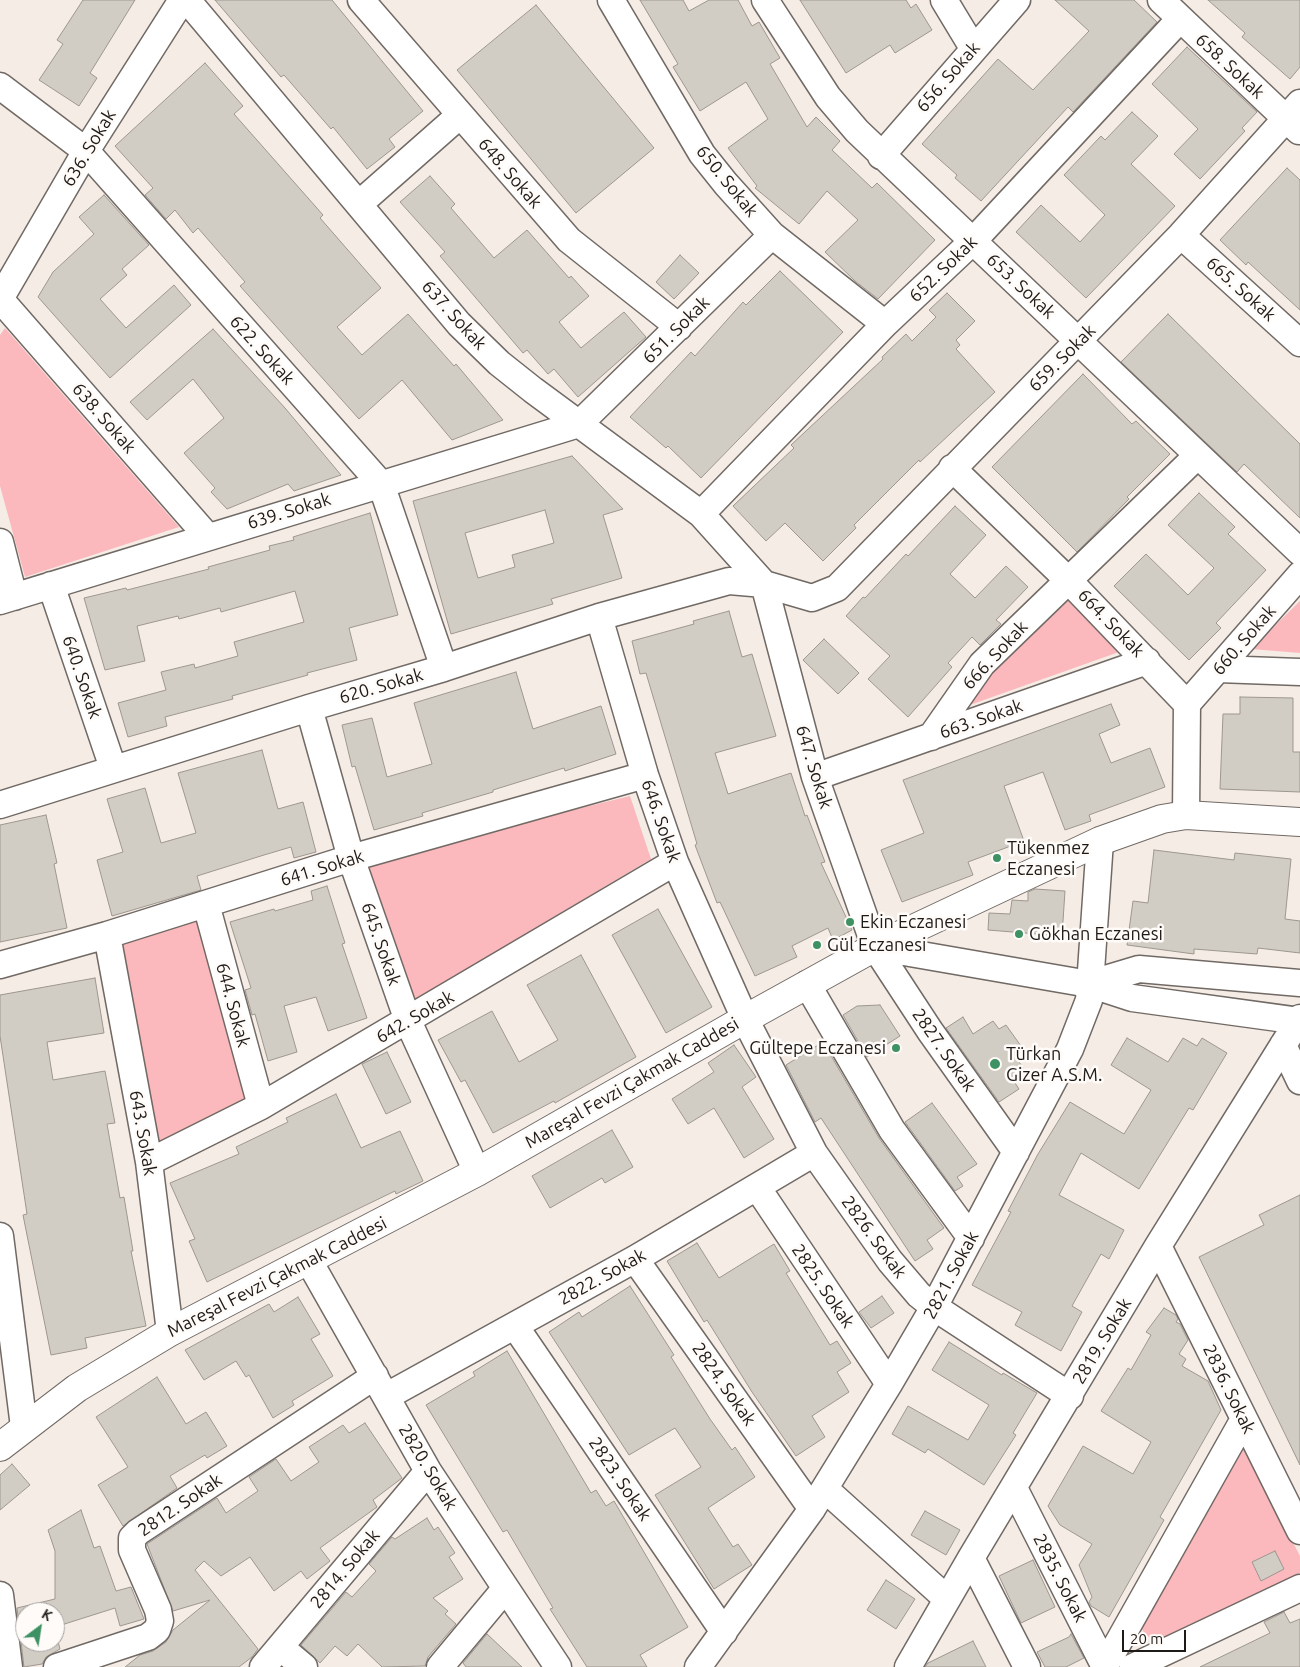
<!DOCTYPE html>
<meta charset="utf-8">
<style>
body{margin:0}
#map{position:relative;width:1300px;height:1667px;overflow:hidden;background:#f5ece6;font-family:Ubuntu,sans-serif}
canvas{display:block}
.north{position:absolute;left:15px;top:1602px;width:50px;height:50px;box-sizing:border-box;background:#fefbf8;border:1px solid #a4a19e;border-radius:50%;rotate:31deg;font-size:14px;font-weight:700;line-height:20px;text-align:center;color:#1d1a18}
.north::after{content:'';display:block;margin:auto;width:18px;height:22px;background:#3d9163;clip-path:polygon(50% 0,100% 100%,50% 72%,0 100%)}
.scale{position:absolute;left:1122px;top:1630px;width:64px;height:22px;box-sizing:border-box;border:2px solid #1d1a18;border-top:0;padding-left:6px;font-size:15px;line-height:18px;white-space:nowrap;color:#1d1a18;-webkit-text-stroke:4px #fefbf8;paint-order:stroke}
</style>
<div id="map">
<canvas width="1300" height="1667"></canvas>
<div class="north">K</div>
<div class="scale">20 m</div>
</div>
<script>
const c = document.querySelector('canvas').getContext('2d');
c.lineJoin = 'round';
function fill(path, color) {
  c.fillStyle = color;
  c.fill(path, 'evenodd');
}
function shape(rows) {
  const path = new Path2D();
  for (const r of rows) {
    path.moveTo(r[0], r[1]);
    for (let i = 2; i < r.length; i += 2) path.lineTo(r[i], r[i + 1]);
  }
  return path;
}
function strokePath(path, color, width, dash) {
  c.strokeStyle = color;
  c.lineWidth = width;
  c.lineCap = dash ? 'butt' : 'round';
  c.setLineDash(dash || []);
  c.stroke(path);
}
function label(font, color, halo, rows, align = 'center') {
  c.font = font + ' Ubuntu,sans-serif';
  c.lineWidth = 5;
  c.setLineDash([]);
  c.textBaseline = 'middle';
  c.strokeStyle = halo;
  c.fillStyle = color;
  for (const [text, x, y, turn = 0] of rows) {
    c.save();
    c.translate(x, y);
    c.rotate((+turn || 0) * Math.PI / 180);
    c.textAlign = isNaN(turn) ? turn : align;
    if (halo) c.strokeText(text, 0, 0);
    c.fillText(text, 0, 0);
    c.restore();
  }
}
fill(shape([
 [5,328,179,527,25,577,0,486,0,335],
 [1070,599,1119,652,967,706,993,671],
 [1300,601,1300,653,1251,649],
 [630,796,651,859,415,1000,365,861],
 [198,918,248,1100,157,1143,122,943],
 [1244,1447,1300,1556,1300,1573,1156,1642,1145,1634,1140,1626,1235,1451]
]), '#fbb9bd');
const building = shape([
 [83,0,135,0,90,73,97,78,79,106,39,80,63,44,57,40,83,0],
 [215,0,332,0,423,111,389,139,395,147,367,169,333,127,331,129,284,75,281,77,215,0],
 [640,0,683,0,689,11,709,0,738,0,752,26,759,22,780,58,770,64,807,127,816,117,840,141,832,150,872,188,877,183,935,240,878,299,855,281,825,252,858,220,827,191,799,224,755,188,757,186,728,148,768,119,746,82,700,111,673,67,678,64,640,0],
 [800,0,906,0,911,8,916,4,932,30,895,53,890,45,846,73,800,0],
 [1055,0,1134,0,1157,22,1073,112,1068,107,981,201,955,178,957,175,922,144,998,59,1033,90,1089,31,1055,0],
 [1208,0,1300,0,1300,67,1290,79,1242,37,1245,33,1208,0],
 [536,5,654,148,576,213,457,70,536,5],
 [1187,47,1257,112,1242,128,1245,131,1200,179,1174,154,1198,129,1152,84,1187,47],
 [205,63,243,106,234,114,323,215,320,218,381,288,337,327,362,355,408,314,454,366,456,364,503,420,452,440,402,380,359,419,240,286,245,282,198,228,193,233,175,210,166,219,145,195,153,188,115,146,205,63],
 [1132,112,1158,136,1131,164,1175,206,1086,298,1016,232,1041,205,1080,242,1105,215,1064,175,1101,136,1105,140,1132,112],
 [1287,168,1300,180,1300,310,1248,262,1246,265,1220,240,1287,168],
 [430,176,455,204,451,208,494,258,527,230,569,278,571,276,589,296,559,322,581,348,624,312,646,337,578,397,554,369,548,374,527,350,523,353,440,256,445,252,400,202,430,176],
 [104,195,149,245,122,269,127,275,100,299,126,328,174,285,191,305,110,378,38,297,53,272,94,234,79,217,104,195],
 [680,255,699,273,674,299,656,282,680,255],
 [780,271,843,332,701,478,668,446,666,448,630,417,691,352,695,356,743,302,746,305,780,271],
 [947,293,975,321,956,340,960,345,956,349,995,392,920,462,919,460,854,525,856,528,823,561,785,523,766,541,733,506,794,448,791,445,883,359,882,357,906,334,912,341,936,317,929,310,947,293],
 [1168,314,1300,444,1300,518,1244,464,1237,472,1121,362,1168,314],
 [213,329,285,408,341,475,294,491,288,484,227,509,211,492,215,488,184,453,224,418,193,379,147,420,130,402,213,329],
 [1083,374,1132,424,1136,421,1170,454,1127,497,1129,499,1077,552,992,467,1083,374],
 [572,456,623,509,603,515,622,578,551,599,553,604,451,634,413,501,572,456],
 [545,510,554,543,512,555,515,567,478,578,465,533,545,510],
 [1199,493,1235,527,1228,534,1266,570,1216,623,1221,628,1189,660,1114,586,1146,554,1188,595,1214,568,1168,525,1199,493],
 [955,506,986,535,950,574,975,598,1006,566,1028,587,996,620,1001,624,980,645,972,637,948,663,952,667,908,717,868,679,890,656,846,616,863,597,865,598,906,554,908,556,955,506],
 [370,513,398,615,349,628,357,660,307,673,308,675,232,696,233,699,165,717,167,726,128,737,118,703,166,690,161,672,194,664,195,668,238,656,234,642,304,622,295,591,221,612,220,608,179,619,178,616,137,626,145,661,105,670,84,598,126,588,127,590,209,569,208,567,270,550,269,546,294,540,293,537,370,513],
 [729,611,742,657,752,654,776,736,715,753,728,794,791,773,805,816,807,815,825,862,821,863,852,930,833,940,828,928,792,946,797,957,755,976,720,902,717,903,695,845,697,844,646,673,640,674,632,641,694,624,693,621,729,611],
 [824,639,859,673,838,694,803,660,824,639],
 [516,672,533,729,601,706,616,754,565,771,564,768,493,790,493,792,422,813,423,816,374,830,355,766,352,767,342,725,372,718,387,777,432,764,414,703,516,672],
 [1240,697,1293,698,1293,752,1300,752,1300,792,1220,789,1223,714,1240,714,1240,697],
 [1111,704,1120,725,1099,734,1111,763,1150,748,1165,787,1089,815,1091,821,1065,830,1043,772,1004,786,1024,841,968,862,973,875,902,902,881,850,924,833,903,780,1111,704],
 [262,750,278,809,303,802,316,852,294,858,291,847,264,855,197,876,201,890,112,916,97,860,123,852,107,799,145,788,161,843,196,833,178,773,262,750],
 [46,815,57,863,54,864,67,928,0,942,0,825,46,815],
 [1154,850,1234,860,1235,853,1291,859,1285,919,1300,921,1300,953,1258,948,1257,954,1194,949,1194,954,1127,945,1133,901,1148,903,1154,850],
 [327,886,345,943,342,944,367,1018,328,1031,316,997,284,1006,297,1052,268,1061,255,1014,252,1015,245,990,251,988,230,922,274,909,275,911,313,900,311,891,327,886],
 [1035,889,1065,891,1062,936,988,930,989,913,1010,914,1012,900,1028,901,1028,892,1035,889],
 [658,909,712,1007,666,1033,612,935,658,909],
 [581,955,636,1057,555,1103,554,1101,493,1133,465,1080,461,1082,438,1040,492,1011,519,1062,558,1040,527,985,581,955],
 [95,978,104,1033,47,1042,53,1080,105,1071,115,1123,107,1124,120,1198,124,1197,133,1251,131,1251,146,1326,85,1338,87,1348,51,1355,23,1215,27,1214,0,1036,0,995,95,978],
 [880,1005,900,1036,867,1057,843,1015,857,1006,880,1005],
 [963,1017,973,1034,993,1021,999,1029,1006,1025,1026,1053,1017,1059,1024,1069,1011,1077,1019,1089,999,1102,946,1028,963,1017],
 [1127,1038,1168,1062,1183,1038,1197,1046,1202,1038,1227,1053,1193,1110,1189,1108,1139,1189,1081,1153,1059,1195,1124,1230,1109,1259,1101,1254,1072,1306,1082,1312,1061,1351,1015,1325,1022,1312,972,1285,1011,1212,1008,1211,1038,1154,1070,1102,1124,1134,1151,1090,1111,1065,1127,1038],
 [823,1042,879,1138,944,1228,927,1240,933,1249,915,1261,821,1118,815,1122,786,1065,823,1042],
 [734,1045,756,1077,742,1087,774,1139,744,1158,714,1108,688,1124,672,1099,714,1072,708,1063,734,1045],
 [387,1052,411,1102,386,1114,362,1064,387,1052],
 [336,1094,361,1148,400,1131,423,1181,396,1194,395,1191,207,1282,189,1241,195,1239,170,1183,239,1154,236,1147,288,1122,286,1118,336,1094],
 [932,1103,977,1164,957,1177,963,1186,955,1191,905,1122,932,1103],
 [612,1130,633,1167,605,1183,602,1178,550,1208,532,1176,612,1130],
 [1300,1195,1300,1465,1199,1257,1264,1225,1259,1215,1300,1195],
 [697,1243,719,1278,774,1244,790,1271,786,1273,830,1345,837,1341,851,1363,837,1372,849,1392,812,1416,825,1437,796,1456,752,1392,707,1320,704,1322,667,1261,697,1243],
 [630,1286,674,1355,671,1357,710,1419,732,1450,735,1447,755,1477,708,1508,733,1547,738,1544,752,1565,714,1589,655,1495,701,1467,675,1428,629,1455,549,1332,579,1312,582,1317,630,1286],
 [882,1296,894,1313,871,1328,859,1312,882,1296],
 [298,1297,320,1334,311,1339,333,1376,292,1401,294,1405,273,1418,249,1375,246,1377,236,1361,204,1380,185,1350,269,1304,274,1312,298,1297],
 [1164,1308,1176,1315,1178,1319,1176,1322,1180,1324,1188,1340,1179,1354,1186,1359,1182,1366,1208,1381,1221,1410,1160,1517,1164,1520,1109,1617,1091,1606,1089,1602,1092,1597,1079,1565,1092,1544,1060,1525,1048,1506,1083,1446,1133,1474,1151,1442,1101,1411,1128,1368,1131,1370,1151,1335,1146,1332,1164,1308],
 [949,1342,1002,1375,1003,1373,1037,1393,1013,1433,1016,1435,984,1485,928,1449,925,1453,892,1434,908,1406,968,1440,989,1405,932,1370,949,1342],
 [507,1351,591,1493,596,1490,606,1506,614,1501,688,1627,640,1655,647,1667,587,1667,550,1609,553,1608,507,1530,503,1532,426,1405,475,1376,473,1372,507,1351],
 [157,1377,186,1424,206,1412,227,1446,207,1458,205,1455,170,1476,177,1488,123,1526,98,1485,128,1467,96,1417,157,1377],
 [365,1423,402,1478,373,1500,377,1507,320,1548,330,1561,307,1579,301,1571,274,1591,250,1557,221,1576,204,1561,195,1570,258,1649,252,1657,239,1667,125,1667,140,1655,153,1651,166,1642,173,1630,210,1600,173,1611,147,1544,217,1498,226,1513,258,1491,249,1477,276,1459,291,1481,319,1462,309,1447,343,1425,349,1433,365,1423],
 [12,1464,30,1485,0,1510,0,1475,12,1464],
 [81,1510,94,1548,100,1546,116,1591,131,1587,144,1619,120,1626,115,1608,55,1627,55,1612,25,1612,25,1642,55,1642,55,1630,60,1649,46,1657,42,1664,24,1667,17,1608,55,1599,55,1551,48,1530,81,1510],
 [925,1511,960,1530,946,1555,911,1535,925,1511],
 [427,1518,434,1530,438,1527,455,1553,449,1557,463,1579,433,1598,448,1611,445,1614,456,1624,428,1657,425,1666,382,1667,358,1644,347,1656,335,1646,320,1663,301,1645,346,1592,352,1597,376,1571,369,1564,392,1537,395,1539,427,1518],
 [1275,1551,1284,1569,1261,1581,1252,1562,1275,1551],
 [1033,1560,1055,1607,1021,1623,999,1576,1033,1560],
 [886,1580,915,1599,896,1629,867,1610,886,1580],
 [1284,1612,1290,1623,1300,1619,1300,1667,1200,1667,1270,1633,1264,1622,1284,1612],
 [487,1634,522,1667,466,1667,463,1663,487,1634],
 [1071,1634,1084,1658,1066,1667,1045,1667,1037,1652,1069,1637,1071,1634],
 [973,1641,986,1667,925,1667,928,1663,973,1641]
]);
fill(building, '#d1ccc4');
strokePath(building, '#9d978f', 1);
const minor = shape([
 [187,0,459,324,499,363,533,390,701,514,764,584,815,777,875,947,930,1031,1016,1152],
 [361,0,569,240,679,327],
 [611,0,702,154,726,184,772,235,885,324],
 [765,0,828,97,857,131,1300,552],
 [944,0,973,48],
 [1161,0,1299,131],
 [0,86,86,151,381,484,444,668],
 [881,156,1017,0],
 [359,204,460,115],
 [1181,235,1300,343],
 [0,299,86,151,182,0],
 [0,299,207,536],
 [952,468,1069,581,1187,704,1186,815],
 [701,514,885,324,973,241,1180,19],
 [0,542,14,597],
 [51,585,113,768],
 [0,601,579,424,772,235],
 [599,617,645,775,675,862,745,1019,814,1153,890,1261,919,1295,934,1307,1070,1396],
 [1218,669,1300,672],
 [1187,704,1300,575],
 [309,708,351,858,408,1021,477,1172],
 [931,737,982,664,1198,455],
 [815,777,1147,661],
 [0,805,309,708,444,668,599,617,729,581,764,584,812,598,837,588,1181,235,1300,103],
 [206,904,261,1106],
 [107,935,149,1162,170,1332],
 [875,947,1089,984,1132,998,1300,1021],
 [0,965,107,935,351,858,645,775],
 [807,984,892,1130,971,1238],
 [1089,984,1139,969,1300,983],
 [1283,1045,1300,1081],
 [149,1162,261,1106,675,862],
 [757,1187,889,1384],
 [0,1236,24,1427],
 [1158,1246,1300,1531],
 [635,1259,812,1509],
 [309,1261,428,1471,558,1667],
 [515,1326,724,1632],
 [387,1396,635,1259,814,1153],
 [1014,1488,1105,1667],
 [825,1489,947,1599],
 [971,1558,1027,1667],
 [0,1595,9,1667],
 [280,1647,304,1667],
 [1105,1666,1244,1419],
 [57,1667,148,1637,157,1630,160,1621,158,1610,132,1550,132,1538,138,1532,375,1376],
 [263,1667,428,1471],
 [440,1667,505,1589],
 [698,1667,812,1509,889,1384,934,1307,1070,1049,1089,1000,1100,841],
 [908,1667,971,1558,1158,1246,1300,1018],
 [1133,1667,1300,1588]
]);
const major = shape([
 [0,1447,77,1388,170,1332,477,1172,745,1019,875,947,1100,841,1162,819,1186,815,1300,822]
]);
strokePath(minor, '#716964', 29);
strokePath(major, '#716964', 30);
strokePath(minor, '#fff', 26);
strokePath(major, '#fff', 28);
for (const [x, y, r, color] of [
 [997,858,5,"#3d9163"],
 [850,922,5,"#3d9163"],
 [1019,934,5,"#3d9163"],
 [817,945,5,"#3d9163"],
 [896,1048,5,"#3d9163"],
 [995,1064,6,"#3d9163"]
]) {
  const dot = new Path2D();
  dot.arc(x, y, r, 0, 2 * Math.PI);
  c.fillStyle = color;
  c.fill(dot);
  strokePath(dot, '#fefbf8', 2);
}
label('18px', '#1d1a18', '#fefbf8', [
 ["658. Sokak",1230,66,43],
 ["656. Sokak",948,77,-49],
 ["636. Sokak",89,148,-59],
 ["648. Sokak",510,173,49],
 ["650. Sokak",727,181,51],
 ["652. Sokak",943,269,-44],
 ["653. Sokak",1021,286,43],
 ["665. Sokak",1241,289,42],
 ["637. Sokak",454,315,48],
 ["651. Sokak",676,330,-45],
 ["622. Sokak",262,350,48],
 ["659. Sokak",1062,358,-45],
 ["638. Sokak",104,418,49],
 ["639. Sokak",289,511,-17],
 ["664. Sokak",1111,623,46],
 ["660. Sokak",1244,640,-49],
 ["666. Sokak",995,655,-47],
 ["640. Sokak",82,677,71],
 ["620. Sokak",381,686,-16],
 ["663. Sokak",981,719,-19],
 ["647. Sokak",814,767,73],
 ["646. Sokak",661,821,71],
 ["641. Sokak",322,868,-17],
 ["645. Sokak",381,944,71],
 ["644. Sokak",233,1005,75],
 ["642. Sokak",415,1017,-30],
 ["2827. Sokak",944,1050,55],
 ["Mareşal Fevzi Çakmak Caddesi",632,1083,-30],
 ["643. Sokak",143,1133,80],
 ["2826. Sokak",874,1237,54],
 ["2821. Sokak",951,1275,-62],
 ["Mareşal Fevzi Çakmak Caddesi",277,1277,-27],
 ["2822. Sokak",602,1277,-29],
 ["2825. Sokak",823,1286,56],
 ["2819. Sokak",1102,1341,-59],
 ["2824. Sokak",724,1384,55],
 ["2836. Sokak",1229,1389,64],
 ["2820. Sokak",428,1467,59],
 ["2823. Sokak",620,1479,56],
 ["2812. Sokak",180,1505,-34],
 ["2814. Sokak",345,1569,-50],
 ["2835. Sokak",1060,1578,63]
]);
label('18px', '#1d1a18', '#fefbf8', [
 ["Tükenmez",1007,848],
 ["Eczanesi",1007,869],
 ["Ekin Eczanesi",860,922],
 ["Gökhan Eczanesi",1029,934],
 ["Gül Eczanesi",827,945],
 ["Gültepe Eczanesi",886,1048,"right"],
 ["Türkan",1006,1054],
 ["Gizer A.S.M.",1006,1075]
], 'left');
</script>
